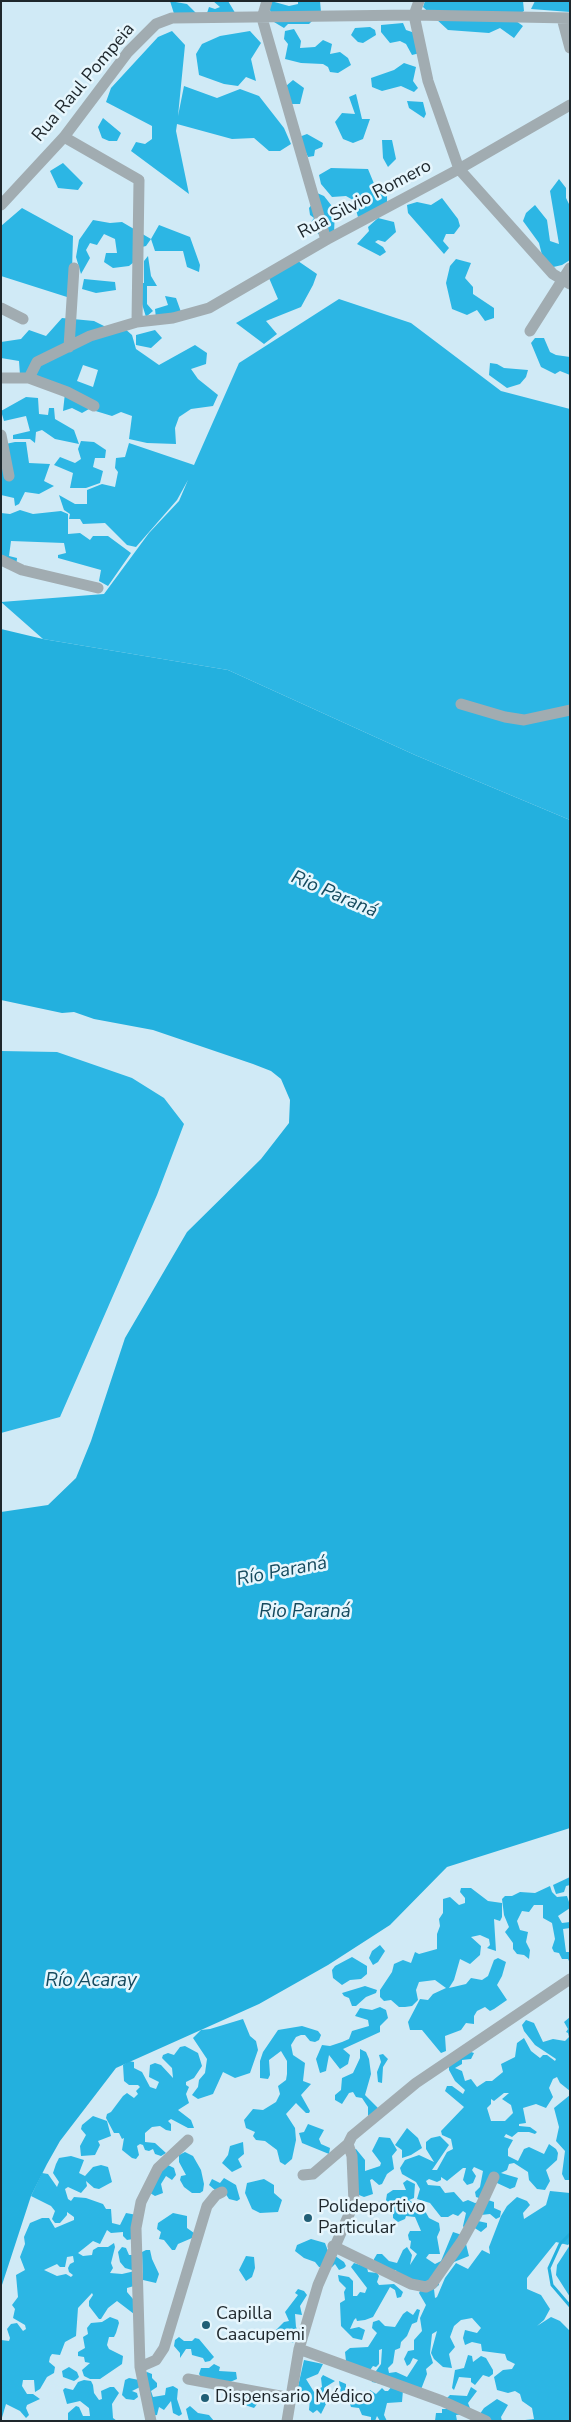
<!DOCTYPE html>
<meta charset="utf-8">
<style>
body{margin:0}
#map{position:relative;width:571px;height:2422px;overflow:hidden;background:#d0eaf6;font-family:"Nunito Sans",sans-serif}
canvas{display:block}
.frame{position:absolute;inset:0;border:2px solid #1e272c;pointer-events:none}
</style>
<div id="map">
<canvas width="571" height="2422"></canvas>
<div class="frame"></div>
</div>
<script>
const c = document.querySelector('canvas').getContext('2d');
c.lineJoin = 'round';
function fill(path, color) {
  c.fillStyle = color;
  c.fill(path, 'evenodd');
}
function shape(rows) {
  const path = new Path2D();
  for (const r of rows) {
    path.moveTo(r[0], r[1]);
    for (let i = 2; i < r.length; i += 2) path.lineTo(r[i], r[i + 1]);
  }
  return path;
}
function strokePath(path, color, width, dash) {
  c.strokeStyle = color;
  c.lineWidth = width;
  c.lineCap = dash ? 'butt' : 'round';
  c.setLineDash(dash || []);
  c.stroke(path);
}
function label(font, color, halo, rows, align = 'center') {
  c.font = font + ' "Nunito Sans",sans-serif';
  c.lineWidth = 5;
  c.setLineDash([]);
  c.textBaseline = 'middle';
  c.strokeStyle = halo;
  c.fillStyle = color;
  for (const [text, x, y, turn = 0] of rows) {
    c.save();
    c.translate(x, y);
    c.rotate((+turn || 0) * Math.PI / 180);
    c.textAlign = isNaN(turn) ? turn : align;
    if (halo) c.strokeText(text, 0, 0);
    c.fillText(text, 0, 0);
    c.restore();
  }
}
fill(shape([
 [170,1,187,4,198,15,176,20],
 [213,1,228,1,237,16,207,13,209,7,215,9,220,7],
 [271,1,289,6,298,4,298,1,320,1,321,12,309,24,288,24,284,28,274,22,269,7],
 [425,1,523,1,524,11,509,21,516,21,523,26,514,38,500,28,489,33,448,30,423,7],
 [535,1,570,1,570,12,531,9],
 [403,23,406,30,415,33,420,53,412,55,406,44,400,41,390,43,381,32,381,25],
 [370,27,375,30,376,35,363,43,358,42,351,35,355,28],
 [294,29,301,41,300,48,315,47,323,40,332,44,330,54,340,52,348,58,351,65,338,73,330,72,328,67,323,64,301,63,285,59,288,44,284,39,285,31],
 [172,31,185,45,178,116,184,86,217,98,240,89,259,96,284,128,291,144,280,151,269,151,254,138,232,139,177,124,176,131,189,194,131,151,136,142,145,144,152,139,152,126,106,102,111,88,158,37],
 [250,31,261,43,251,59,256,81,246,77,238,86,224,84,199,75,196,54,202,44,220,36],
 [404,63,416,67,413,81,418,88,414,92,401,86,382,91,372,87,371,78,394,70],
 [293,80,304,88,300,104,291,104,286,86],
 [356,94,362,119,370,119,363,139,353,143,343,139,335,122,342,113,355,114,349,97],
 [407,101,423,102,426,114,424,118,409,108],
 [103,118,121,133,117,141,109,141,102,138,98,127],
 [307,134,323,143,322,147,315,150,314,156,308,157,299,137],
 [382,140,392,140,396,159,388,167,383,158],
 [63,163,83,183,78,190,58,188,50,171],
 [331,168,368,169,375,186,382,185,387,190,387,206,358,217,353,200,346,196,332,197,321,184,319,175],
 [559,179,566,188,566,198,570,206,570,260,562,265,549,268,543,259,539,243,523,221,526,213,535,205,547,220,550,241,559,244,550,191],
 [317,193,324,196,335,210,334,233,322,237,315,231,311,222,314,218,310,215,309,208,313,203],
 [442,198,458,219,460,226,454,234,446,234,443,241,449,248,444,254,408,213,407,205,417,202,431,205],
 [22,208,73,236,72,271,67,297,1,276,1,226],
 [378,218,394,222,396,232,385,242,378,240,375,242,383,247,386,252,380,256,357,244,369,231,368,227],
 [93,220,110,223,122,222,151,239,159,225,190,237,200,265,199,272,187,267,183,251,155,251,151,239,146,246,134,249,134,262,129,266,113,268,104,262,106,253,117,253,115,239,104,234,97,245,90,243,86,250,90,258,81,274,76,257,79,240],
 [148,256,151,276,157,286,147,286,147,304,153,311,146,317,142,304,141,283,144,283,144,261],
 [456,259,471,263,465,278,473,287,473,294,494,308,494,318,485,321,477,310,467,315,452,309,446,283,450,266],
 [298,261,317,274,313,285,301,307,266,321,277,334,264,344,236,323,278,299,269,278],
 [84,279,115,282,116,290,96,293,82,289],
 [165,296,176,298,181,312,156,318,155,309,168,305],
 [339,299,411,323,501,391,570,409,570,820,415,755,228,670,43,639,1,602,104,594,149,533,179,501,188,480,177,500,136,547,127,545,105,523,83,524,80,519,69,519,70,514,64,510,59,495,75,504,87,504,87,490,102,484,115,487,118,472,115,468,116,458,125,457,129,443,194,465,239,363],
 [62,318,94,321,108,328,124,328,132,335,136,349,159,365,195,345,207,353,206,364,191,369,198,379,218,395,213,406,191,409,179,417,175,428,176,444,147,443,129,439,132,416,121,412,112,416,89,409,82,413,72,408,63,411,65,393,20,375,19,361,1,358,1,342,21,339,29,330,46,336],
 [83,365,98,370,93,387,77,381],
 [155,330,162,338,151,348,136,345,136,335],
 [535,338,544,338,550,352,556,355,570,357,570,375,560,371,555,374,541,367,531,343],
 [490,363,497,364,504,368,528,370,526,377,520,384,507,388,489,375],
 [26,397,38,398,39,414,48,415,49,408,54,408,55,419,74,430,79,444,55,439,42,430,36,432,35,443,30,439,13,439,13,435,30,431,26,416,4,421,1,411],
 [81,441,94,442,106,450,105,458,95,458,93,467,103,471,100,483,86,488,70,488,73,473,54,465,60,457,75,463,81,459,78,449],
 [15,442,26,442,29,463,50,464,44,481,54,486,39,494,25,492,19,504,15,506,14,498,1,495,1,445],
 [20,510,33,514,61,511,68,514,68,534,80,533,90,540,93,536,108,536,131,553,108,586,99,581,101,570,58,558,58,555,66,553,64,543,11,541,9,556,17,558,16,568,1,564,1,513,10,514],
 [1,1051,57,1052,132,1078,164,1098,184,1124,157,1195,60,1417,1,1433],
 [570,1877,570,1885,566,1886,564,1892,556,1894,553,1885],
 [550,1886,552,1892,557,1897,567,1896,570,1905,570,1908,558,1916,562,1923,570,1922,570,1928,563,1929,566,1952,570,1952,570,1963,568,1959,562,1959,559,1953,554,1952,552,1948,555,1939,552,1923,543,1918,543,1905,534,1905,529,1912,522,1911,517,1921,520,1930,528,1932,526,1942,530,1950,529,1959,524,1955,517,1954,513,1949,513,1943,505,1932,509,1927,504,1915,502,1899,505,1896,512,1896,520,1892,535,1893],
 [461,1888,471,1888,488,1901,502,1903,502,1917,500,1921,494,1919,496,1951,487,1948,490,1945,489,1939,480,1935,471,1937,481,1946,480,1955,470,1964,460,1959,454,1980,449,1988,466,1984,471,1978,482,1980,488,1976,494,1960,498,1958,506,1962,502,1976,497,1985,507,2000,494,2009,490,2011,485,2007,477,2011,474,2016,474,2024,466,2023,461,2030,445,2036,446,2051,441,2053,422,2030,410,2030,408,2022,420,1999,428,2000,433,1994,446,1988,435,1980,419,1982,416,1990,418,2000,412,2006,405,2007,399,2007,391,2000,384,2001,380,1997,380,1990,392,1972,394,1964,403,1960,411,1963,415,1952,419,1954,437,1949,437,1934,440,1926,439,1919,443,1913,443,1899,450,1897,459,1905,465,1903,465,1898,460,1892],
 [380,1945,385,1951,378,1962,373,1965,369,1958,372,1951],
 [352,1957,367,1966,367,1974,361,1979,350,1980,342,1985,333,1978,332,1970,335,1966],
 [365,1986,377,1990,376,1993,366,1997,356,2006,352,2006,349,1998,344,1996,342,1993],
 [380,2007,386,2010,388,2018,380,2026,380,2032,343,2049,350,2055,348,2064,340,2069,329,2055,326,2071,320,2073,316,2059,322,2045,330,2046,342,2042,349,2039,352,2031,369,2026,368,2020,355,2016,360,2008,372,2010],
 [570,2017,570,2091,560,2083,557,2077,553,2079,549,2088,553,2097,546,2108,536,2104,523,2108,526,2123,519,2124,519,2126,530,2127,537,2132,535,2134,529,2132,518,2132,512,2137,506,2134,504,2137,513,2140,508,2149,508,2156,518,2161,524,2149,529,2147,544,2154,549,2144,556,2149,558,2153,557,2160,546,2170,550,2181,545,2190,537,2189,529,2180,528,2172,514,2163,509,2164,507,2170,501,2173,518,2178,515,2187,510,2189,497,2183,482,2199,476,2197,475,2192,480,2187,483,2171,474,2167,472,2170,476,2176,473,2183,467,2185,463,2180,466,2168,463,2168,447,2181,441,2177,441,2180,437,2182,429,2179,426,2181,428,2185,440,2186,445,2193,454,2192,463,2202,468,2200,475,2203,488,2200,494,2202,494,2208,501,2211,500,2217,496,2219,490,2214,481,2215,478,2221,487,2223,487,2227,481,2232,473,2227,465,2229,463,2226,466,2213,463,2211,458,2216,453,2214,448,2217,441,2217,430,2203,417,2199,420,2189,416,2182,402,2174,400,2168,405,2160,419,2155,434,2162,426,2149,426,2142,431,2138,440,2136,449,2145,432,2170,437,2170,447,2152,453,2149,451,2139,442,2135,441,2131,464,2107,445,2091,447,2086,452,2086,463,2094,465,2090,455,2081,449,2070,449,2064,471,2052,474,2053,471,2059,462,2060,462,2064,455,2068,462,2071,465,2081,471,2079,477,2087,486,2081,492,2081,503,2072,501,2064,515,2057,517,2043,524,2038,531,2051,540,2058,543,2055,547,2055,555,2061,556,2059,535,2045,524,2031,522,2025,526,2020,534,2023,543,2042,553,2039,565,2041,569,2037,568,2033,566,2032,568,2029,564,2022],
 [504,2093,509,2093,502,2099,511,2105,513,2113,505,2121,491,2121,487,2108,491,2104,491,2099,494,2101],
 [243,2019,250,2036,256,2041,258,2050,250,2073,235,2078,223,2072,213,2094,198,2099,192,2095,198,2087,199,2080,205,2073,207,2059,193,2038,201,2030,210,2029],
 [302,2026,318,2031,321,2035,319,2040,315,2042,310,2041,305,2035,301,2035,296,2037,291,2045,293,2055,305,2063,303,2081,311,2084,301,2095,310,2111,309,2113,306,2113,296,2103,286,2114,295,2128,296,2140,292,2159,285,2165,280,2162,277,2150,265,2141,256,2140,253,2136,255,2132,246,2128,244,2120,253,2109,263,2110,276,2102,280,2094,278,2086,286,2080,287,2074,287,2061,281,2051,269,2060,270,2075,268,2079,260,2078,260,2061,263,2052,278,2030],
 [185,2046,198,2053,202,2066,194,2078,186,2082,186,2085,189,2087,186,2094,189,2103,178,2110,191,2120,194,2128,188,2128,171,2119,168,2121,171,2124,171,2131,166,2130,160,2126,152,2127,145,2133,145,2142,155,2143,166,2153,161,2156,155,2154,153,2149,149,2151,145,2150,143,2145,140,2144,137,2146,139,2155,136,2159,132,2158,122,2150,124,2138,122,2139,119,2133,114,2133,106,2118,107,2114,111,2112,123,2096,127,2093,134,2098,138,2094,136,2091,140,2087,138,2085,129,2085,124,2081,123,2065,129,2061,134,2062,134,2068,142,2072,150,2087,156,2089,159,2082,149,2077,150,2065,155,2063,161,2065,173,2078,172,2068,162,2058,163,2055,168,2053,174,2055,180,2047],
 [360,2049,366,2052,369,2059,371,2074,365,2095,379,2109,368,2116,368,2107,362,2098,356,2097,353,2092,349,2093,342,2104,335,2100,335,2095,341,2090,342,2078,353,2073,360,2058],
 [383,2054,388,2059,383,2067,382,2083,378,2082,377,2072,381,2062,379,2055],
 [570,2095,570,2180,565,2180,562,2174,565,2151,556,2141,559,2127,554,2108],
 [93,2116,107,2121,111,2136,98,2141,100,2145,95,2155,81,2156,80,2146,86,2135,81,2129,82,2125],
 [308,2124,324,2130,319,2139,321,2144,330,2148,329,2154,302,2143,299,2133,304,2132],
 [407,2128,418,2138,422,2148,411,2155,402,2158,402,2150,395,2145],
 [379,2137,390,2138,397,2150,392,2156,394,2169,387,2174,382,2184,379,2185,372,2179,370,2180,373,2194,364,2197,359,2195,357,2190,350,2150,356,2149,365,2160,365,2171,380,2166,381,2163,372,2151],
 [243,2142,244,2154,238,2159,242,2167,232,2172,222,2163,228,2155,230,2146],
 [185,2152,193,2156,201,2170,204,2184,203,2191,200,2193,192,2193,184,2187,180,2180,181,2176,186,2175,179,2162,179,2155],
 [71,2156,84,2160,79,2173,85,2176,93,2167,101,2165,108,2167,112,2182,99,2189,94,2188,86,2181,87,2186,81,2193,68,2187,65,2189,68,2199,71,2201,74,2197,86,2198,103,2204,106,2209,111,2209,112,2223,120,2225,126,2213,137,2215,133,2239,127,2240,123,2236,123,2232,111,2233,107,2230,100,2244,93,2241,78,2253,83,2256,92,2255,93,2250,98,2247,108,2247,114,2243,115,2247,111,2263,113,2268,110,2273,122,2274,135,2271,134,2286,127,2288,127,2292,133,2299,134,2314,117,2301,108,2308,101,2319,99,2319,89,2306,89,2301,93,2295,92,2293,78,2308,76,2336,65,2342,60,2355,52,2354,50,2357,49,2362,55,2367,54,2373,47,2377,40,2389,35,2392,34,2380,23,2380,22,2386,27,2394,33,2394,40,2399,27,2405,26,2408,29,2415,26,2418,20,2411,6,2404,1,2421,1,2340,9,2341,10,2338,7,2329,11,2324,17,2323,23,2331,26,2329,25,2325,13,2318,15,2309,12,2305,18,2297,16,2275,25,2270,20,2257,25,2244,24,2237,30,2223,42,2218,49,2218,55,2228,74,2220,74,2217,67,2212,67,2215,60,2223,55,2223,52,2219,55,2211,51,2206,31,2196,42,2173,48,2174,57,2187,59,2182,53,2173,56,2164,59,2158],
 [73,2256,74,2262,70,2264,68,2268,69,2272,73,2275,71,2277,66,2274,57,2276,44,2270,57,2264,60,2267,65,2267,67,2257],
 [168,2165,174,2168,176,2175,172,2180,166,2176,161,2184,163,2193,155,2196,150,2193,155,2177],
 [224,2178,236,2185,240,2199,237,2201,229,2199,223,2190,215,2190,209,2185,212,2179,220,2183],
 [264,2179,274,2185,274,2193,282,2200,278,2212,260,2213,252,2209,245,2193,247,2183],
 [407,2180,415,2184,414,2198,409,2200,425,2211,429,2218,439,2223,440,2230,437,2237,440,2254,429,2254,426,2258,435,2264,441,2261,453,2232,468,2237,466,2244,469,2256,454,2262,439,2280,439,2285,434,2289,435,2298,437,2297,445,2278,456,2263,468,2269,482,2250,490,2254,489,2247,501,2216,507,2206,517,2197,527,2201,530,2205,523,2213,524,2219,546,2205,550,2191,570,2193,570,2243,568,2245,556,2242,527,2278,527,2289,541,2295,550,2309,544,2320,537,2326,551,2317,560,2321,570,2331,570,2421,516,2421,534,2419,532,2408,522,2401,520,2394,515,2391,508,2393,497,2390,494,2377,503,2370,512,2369,515,2364,507,2360,505,2354,482,2351,481,2344,472,2342,465,2345,463,2338,465,2330,477,2333,481,2328,472,2318,461,2320,454,2326,450,2337,455,2347,449,2354,452,2368,443,2367,434,2359,431,2353,437,2331,432,2334,430,2353,433,2363,426,2369,427,2374,420,2392,372,2382,371,2378,381,2364,382,2349,379,2350,379,2364,376,2367,373,2366,368,2373,346,2361,345,2352,350,2348,368,2347,377,2333,372,2328,373,2322,379,2320,385,2326,395,2327,403,2314,407,2311,413,2315,417,2309,420,2310,417,2322,412,2324,407,2336,401,2342,400,2348,395,2350,393,2363,388,2368,389,2373,396,2372,407,2377,418,2360,413,2358,410,2364,407,2366,404,2359,408,2351,414,2350,414,2340,422,2331,420,2318,426,2305,419,2293,421,2289,397,2276,396,2270,392,2272,374,2261,374,2259,377,2254,382,2254,389,2261,397,2263,403,2250,407,2247,412,2255,410,2265,417,2254,410,2248,411,2241,409,2240,408,2235,410,2231,421,2231,415,2217,406,2216,405,2219,398,2222,393,2218,393,2209,386,2200,387,2194,393,2190,406,2190,403,2183],
 [173,2213,187,2216,187,2228,194,2233,192,2238,178,2244,175,2250,172,2250,164,2240,159,2239,161,2232,157,2229,158,2223],
 [311,2239,325,2243,328,2251,344,2262,346,2266,344,2268,339,2270,335,2264,332,2267,319,2267,315,2262,304,2258,295,2251,297,2245],
 [570,2245,570,2297,556,2275,557,2265],
 [122,2247,126,2248,129,2255,134,2255,136,2268,132,2270,125,2268,120,2262,118,2252],
 [146,2250,150,2250,152,2259,159,2274,156,2283,143,2280,142,2252],
 [246,2256,254,2257,255,2268,252,2277,246,2281,239,2270],
 [354,2263,367,2267,368,2272,377,2273,379,2276,377,2282,379,2285,394,2284,403,2292,401,2297,397,2298,395,2290,390,2287,373,2317,365,2320,357,2321,356,2318,354,2320,350,2329,359,2327,365,2330,362,2340,353,2338,341,2326,340,2303,345,2300,344,2292,346,2288,339,2281,338,2275,349,2277,353,2281,353,2296,357,2296,360,2292,365,2293,367,2288,351,2267],
 [298,2289,304,2291,307,2295,300,2306,302,2315,295,2314,296,2327,300,2334,293,2343,276,2333,276,2330,284,2322,289,2321,285,2312,298,2295,295,2293],
 [110,2317,118,2320,119,2323,116,2333,114,2337,109,2337,107,2345,109,2349,123,2356,122,2364,100,2379,90,2379,84,2376,82,2370,90,2363,85,2362,84,2357,78,2356,78,2352,85,2348,83,2337,88,2334,87,2328,91,2323,102,2322],
 [179,2337,184,2341,192,2341,195,2338,199,2339,214,2357,210,2361,205,2362,203,2358,192,2355,191,2349,186,2349,180,2358,180,2353,174,2346,175,2340],
 [468,2355,472,2356,473,2362,481,2356,486,2358,493,2370,493,2374,489,2377,483,2375,475,2385,471,2382,471,2378,459,2377,454,2390,452,2388,455,2370,464,2368],
 [304,2360,323,2364,318,2374,306,2379,314,2392,322,2387,321,2378,323,2375,335,2381,324,2388,324,2397,330,2403,326,2404,321,2414,317,2410,313,2413,309,2410,310,2399,308,2392,302,2394,297,2391],
 [214,2364,220,2367,219,2371,236,2372,237,2379,230,2382,201,2377,199,2374,201,2368,209,2368],
 [69,2367,77,2372,79,2377,77,2379,74,2381,63,2377,62,2371],
 [147,2372,152,2374,152,2378,157,2383,157,2387,151,2391,153,2397,165,2395,166,2388,173,2386,178,2389,177,2399,182,2414,179,2416,173,2413,171,2401,164,2410,159,2407,157,2415,149,2416,144,2374],
 [129,2378,139,2380,140,2387,132,2391,137,2393,138,2397,134,2400,126,2399,122,2395,125,2380],
 [84,2380,91,2381,93,2385,94,2393,99,2400,102,2399,101,2391,110,2387,114,2387,119,2393,112,2404,113,2418,117,2421,68,2421,68,2413,76,2406,79,2407,83,2416,90,2416,89,2408,80,2401,67,2404,63,2390,65,2388,73,2390,78,2382],
 [339,2381,346,2384,346,2392,350,2396,349,2401,360,2398,366,2401,370,2390,376,2394,382,2388,385,2391,388,2391,392,2386,403,2390,402,2402,387,2403,384,2415,387,2421,380,2421,377,2416,375,2421,371,2421,371,2417,362,2415,359,2408,351,2407,349,2401,347,2403,342,2401],
 [471,2387,477,2391,468,2403,472,2413,456,2415,457,2421,435,2421,436,2413,442,2413,442,2409,446,2409,447,2398,450,2395,467,2396],
 [234,2393,256,2393,258,2403,254,2408,233,2401],
 [497,2399,508,2405,501,2417,502,2421,475,2421,484,2408],
 [190,2406,198,2413,209,2415,214,2421,189,2421,186,2409]
]), '#2cb6e4');
fill(shape([
 [1,629,43,639,228,670,415,755,570,820,570,1828,447,1867,390,1925,328,1965,259,2004,116,2068,60,2141,47,2164,31,2196,1,2288,1,1512,48,1505,76,1478,91,1441,125,1338,187,1232,261,1159,289,1123,290,1100,281,1079,271,1071,253,1064,153,1030,94,1019,74,1012,62,1013,1,1000]
]), '#23b0de');
strokePath(shape([
 [570,2234,560,2244,549,2268,552,2285,570,2306]
]), '#23b0de', 3);
strokePath(shape([
 [267,1,262,18,326,240],
 [419,1,414,15,428,81,459,169,553,274,570,284],
 [562,18,570,48],
 [64,137,139,180,137,322],
 [1,205,64,137,128,52,156,24,172,18,414,15,570,18],
 [1,308,23,319],
 [530,331,570,268],
 [69,347,74,268],
 [1,378,29,378,67,392,94,406],
 [29,378,37,362,90,336,137,322,173,318,209,308,326,240,459,169,570,105],
 [1,435,9,476],
 [1,560,22,570,98,588],
 [461,704,505,717,524,720,570,710],
 [303,2175,313,2174,348,2144],
 [333,2246,411,2284,426,2287,432,2284,462,2241,477,2214,494,2177],
 [299,2349,442,2401,486,2421],
 [140,2367,156,2360,164,2348,207,2206,216,2195,222,2192],
 [188,2379,291,2398],
 [151,2421,140,2367,136,2228,141,2202,158,2168,188,2140],
 [287,2421,299,2349,318,2285,354,2203,352,2156,348,2144,352,2136,416,2083,570,1979]
]), '#a1acb1', 11);
for (const [x, y, r, color] of [
 [308,2218,5,"#215f76"],
 [206,2325,5,"#215f76"],
 [205,2398,5,"#215f76"]
]) {
  const dot = new Path2D();
  dot.arc(x, y, r, 0, 2 * Math.PI);
  c.fillStyle = color;
  c.fill(dot);
  strokePath(dot, '#e6f6fd', 2);
}
label('18px', '#1e272c', '#e6f6fd', [
 ["Rua Raul Pompeia",84,83,-50],
 ["Rua Silvio Romero",365,200,-28]
]);
label('18px', '#1e272c', '#e6f6fd', [
 ["Polideportivo",318,2208],
 ["Particular",318,2229],
 ["Capilla",216,2315],
 ["Caacupemi",216,2336],
 ["Dispensario Médico",215,2398]
], 'left');
label('italic 19px', '#154a5e', '#e6f6fd', [
 ["Rio Paraná",334,895,23],
 ["Río Paraná",282,1572,-11],
 ["Rio Paraná",305,1612],
 ["Río Acaray",91,1981]
]);
</script>
